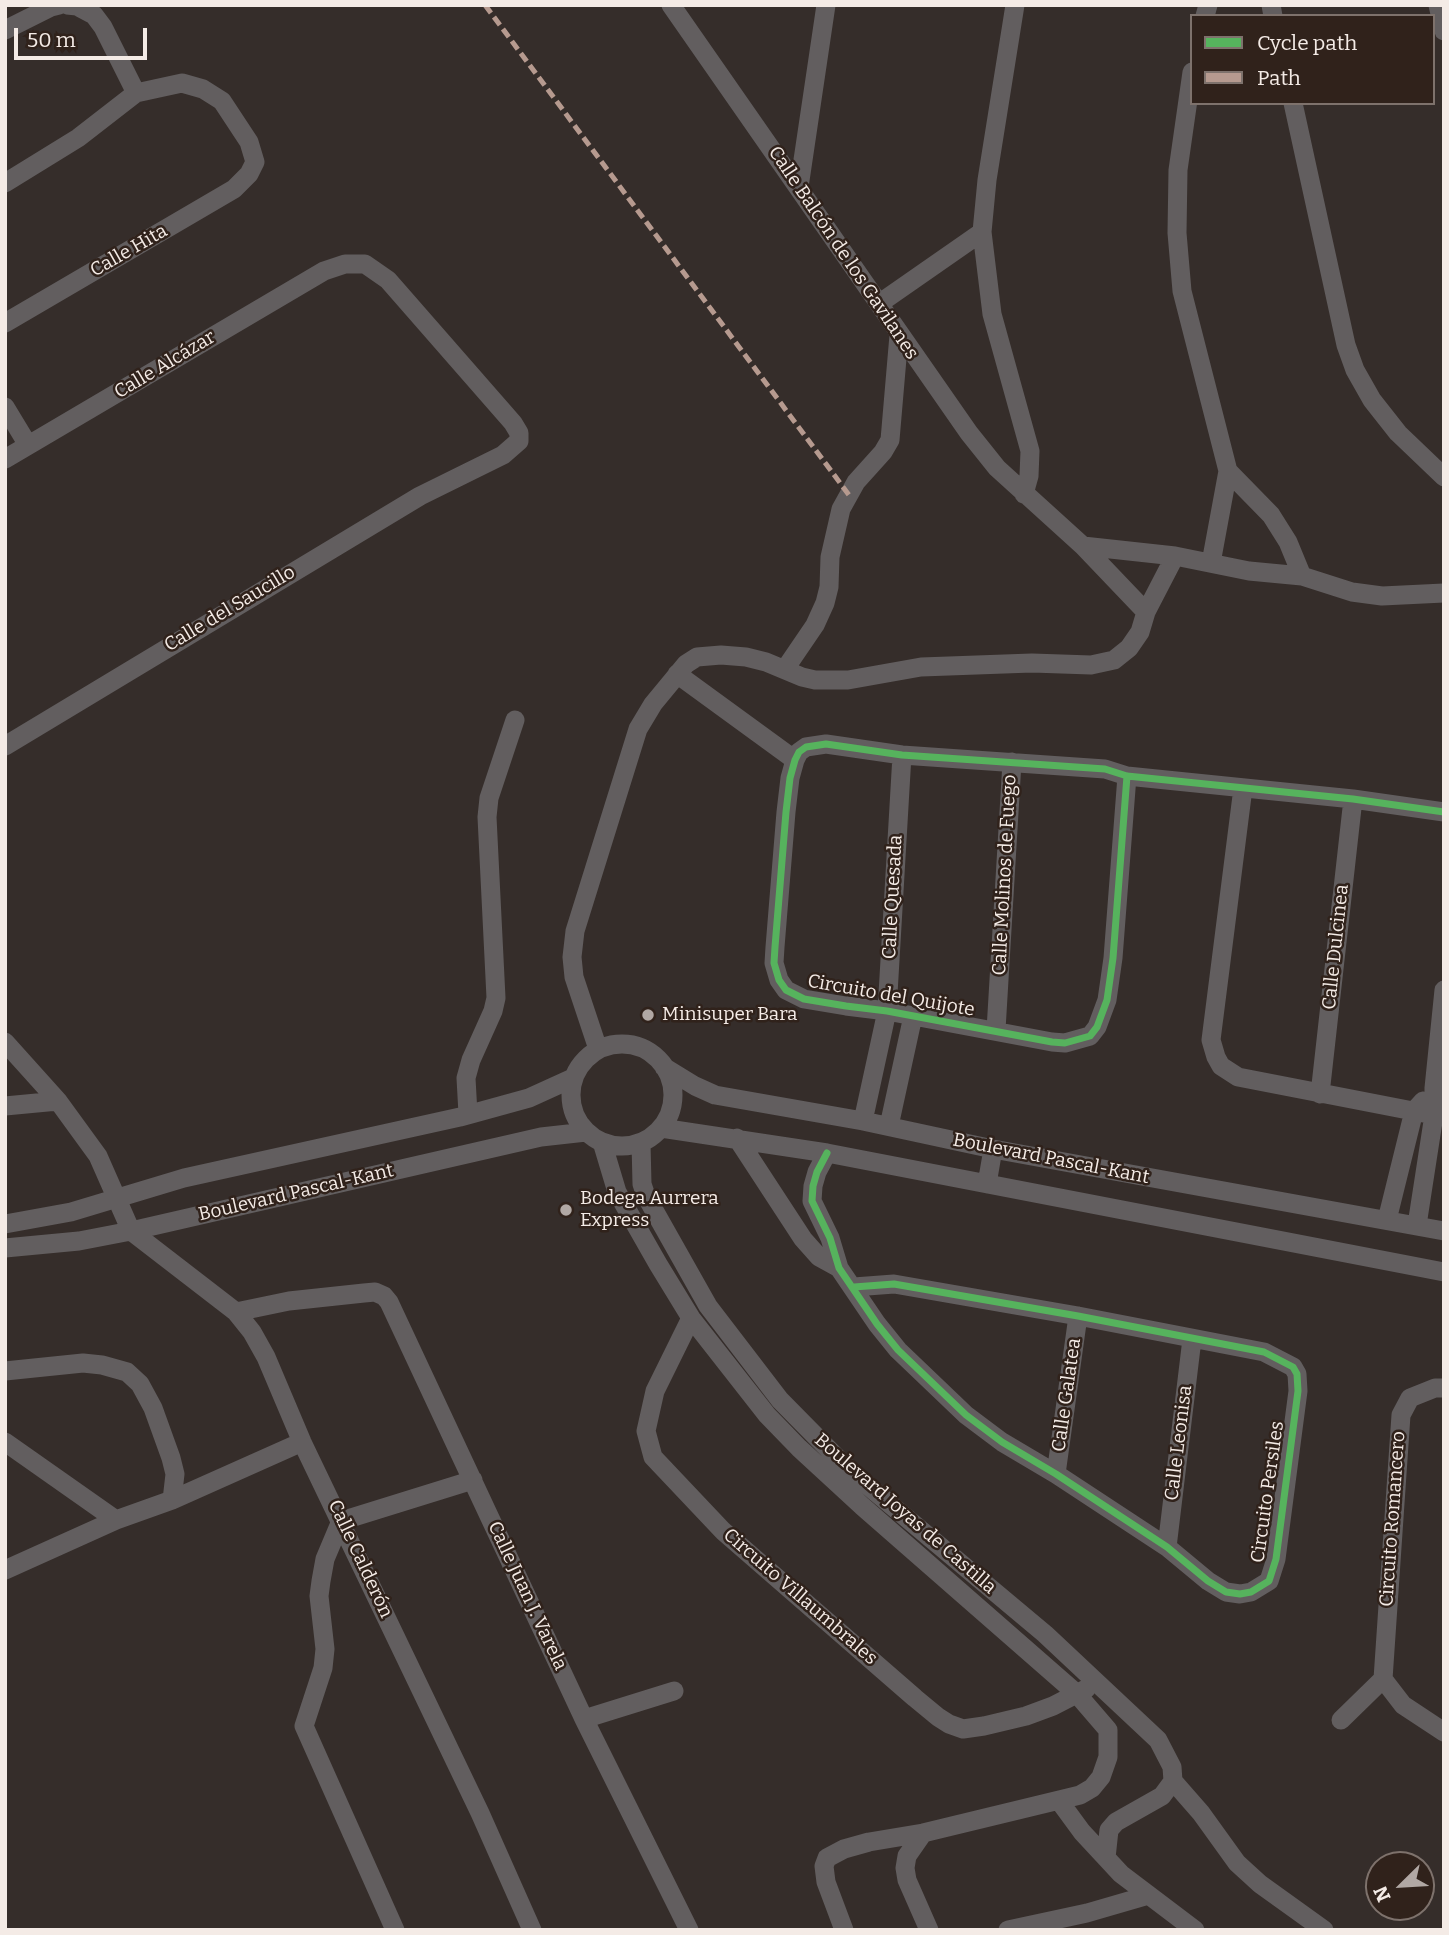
<!DOCTYPE html>
<meta charset="utf-8">
<style>
body{margin:0}
#map{position:relative;width:1449px;height:1935px;overflow:hidden;background:#352d2a;font-family:Bitter,serif}
canvas{display:block}
.frame{position:absolute;inset:0;border:7px solid #f4ebe6;pointer-events:none}
.legend{position:absolute;left:1190px;top:14px;width:245px;height:91px;box-sizing:border-box;background:#30221b;border:2px solid #7e726c;margin:0;padding:9px 12px;list-style:none;font-size:21px;color:#f4ebe6}
.legend li{display:flex;align-items:center;gap:14px;height:35px}
.legend b{width:35px;border:2px solid #7e726c}
.north{position:absolute;left:1365px;top:1851px;width:70px;height:70px;box-sizing:border-box;background:#30221b;border:2px solid #7e726c;border-radius:50%;rotate:246deg;font-size:19px;font-weight:700;line-height:28px;text-align:center;color:#f4ebe6}
.north::after{content:'';display:block;margin:auto;width:24px;height:32px;background:#b1a8a4;clip-path:polygon(50% 0,100% 100%,50% 72%,0 100%)}
.scale{position:absolute;left:14px;top:28px;width:133px;height:32px;box-sizing:border-box;border:4px solid #f4ebe6;border-top:0;padding-left:9px;font-size:21px;line-height:24px;white-space:nowrap;color:#f4ebe6;-webkit-text-stroke:5px #30221b;paint-order:stroke}
</style>
<div id="map">
<canvas width="1449" height="1935"></canvas>
<div class="frame"></div>
<ul class="legend">
<li><b style="height:9px;background:#56b35d"></b>Cycle path</li>
<li><b style="height:9px;background:#b69a8f"></b>Path</li>
</ul>
<div class="north">N</div>
<div class="scale">50 m</div>
</div>
<script>
const c = document.querySelector('canvas').getContext('2d');
c.lineJoin = 'round';
function shape(rows) {
  const path = new Path2D();
  for (const r of rows) {
    if (r.length === 3) {
      path.moveTo(r[0] + r[2], r[1]);
      path.arc(r[0], r[1], r[2], 0, 2 * Math.PI);
      continue;
    }
    path.moveTo(r[0], r[1]);
    for (let i = 2; i < r.length; i += 2) path.lineTo(r[i], r[i + 1]);
  }
  return path;
}
function strokePath(path, color, width, dash) {
  c.strokeStyle = color;
  c.lineWidth = width;
  c.lineCap = dash ? 'butt' : 'round';
  c.setLineDash(dash || []);
  c.stroke(path);
}
function label(font, color, halo, rows, align = 'center') {
  c.font = font + ' Bitter,serif';
  c.lineWidth = 5;
  c.setLineDash([]);
  c.textBaseline = 'middle';
  c.strokeStyle = halo;
  c.fillStyle = color;
  for (const [text, x, y, turn = 0] of rows) {
    c.save();
    c.translate(x, y);
    c.rotate((+turn || 0) * Math.PI / 180);
    c.textAlign = isNaN(turn) ? turn : align;
    if (halo) c.strokeText(text, 0, 0);
    c.fillText(text, 0, 0);
    c.restore();
  }
}
strokePath(shape([
 [67,5,77,6,94,15,103,27,136,93],
 [671,5,969,433,997,468,1083,546,1146,612],
 [1015,5,987,180,982,232,992,314,1030,451,1029,476,1024,494],
 [1271,5,1273,16],
 [1438,5,1444,31],
 [1205,16,1208,5],
 [5,30,51,7,59,5],
 [1192,72,1178,170,1177,233,1182,291,1228,471,1211,563],
 [1293,103,1346,345,1355,370,1372,400,1398,433,1444,477],
 [5,183,78,138,136,93,182,83,203,89,222,101,249,142,255,162,249,174,234,189,5,323],
 [799,187,826,5],
 [880,303,982,232],
 [5,407,28,445],
 [5,459,324,271,345,264,365,264,388,280,513,423,519,433,519,441,503,455,420,496,5,746],
 [1228,471,1271,515,1288,542,1302,576],
 [1083,546,1175,556,1249,571,1302,576,1352,592,1382,596,1444,593],
 [785,669,815,625,825,603,829,587,830,557,841,509,856,482,883,452,890,440,899,335],
 [677,674,795,760],
 [1127,776,1113,958,1107,1000,1097,1027,1090,1036,1065,1043,1052,1042,887,1011,846,1006,804,999,786,990,779,980,774,963,775,947,786,812,790,778,795,760,799,752,806,747,826,744,902,755,1105,769,1127,776,1353,799,1444,812],
 [1243,788,1211,1040,1216,1057,1221,1066,1238,1077,1444,1117],
 [996,1030,1012,762],
 [5,1042,58,1101,98,1156,131,1231,236,1312,252,1332,266,1357,302,1442,480,1813,532,1930],
 [622,1095,51],
 [598,1049,574,977,572,957,575,931,638,729,653,704,686,664,697,657,721,655,746,657,766,662,802,677,815,680,848,680,921,667,1032,663,1091,665,1114,660,1129,648,1140,632,1146,612,1175,556],
 [664,1067,695,1086,715,1095,863,1121,993,1149,1444,1231],
 [1320,1094,1353,799],
 [5,1106,58,1101],
 [468,1114,466,1078,471,1060,493,1011,496,998,487,817,489,798,515,720],
 [863,1121,887,1011,902,755],
 [889,1126,913,1016],
 [661,1128,827,1153,1444,1272],
 [737,1138,803,1239,819,1257,839,1268],
 [602,1142,617,1192,658,1264,691,1318,767,1415,799,1448,862,1506,1077,1694,1108,1730,1108,1757,1101,1777,1092,1788,1080,1795,923,1833,869,1842,844,1849,827,1858,824,1866,826,1882,844,1930],
 [641,1143,642,1184,646,1196,708,1306,780,1400,848,1469,1045,1634,1158,1740,1172,1767,1173,1781],
 [827,1153,817,1172,813,1186,812,1201,830,1238,839,1268,877,1324,898,1350,966,1415,1002,1442,1056,1474,1167,1547,1208,1581,1226,1592,1240,1594,1251,1592,1269,1581,1276,1559,1298,1391,1297,1374,1293,1367,1264,1352,1078,1316,894,1284,854,1287],
 [987,1184,993,1149],
 [1387,1220,1414,1111,1423,1101],
 [5,1224,71,1212,184,1178,460,1117,529,1098,573,1078],
 [1417,1225,1434,1115,1434,1088,1444,990],
 [5,1248,79,1241,131,1231,541,1137,586,1132],
 [236,1312,289,1301,364,1293,375,1292,384,1296,389,1302,584,1719,689,1930],
 [691,1318,655,1391,646,1431,653,1457,723,1531,915,1698,938,1717,949,1724,963,1729,984,1726,1026,1716,1053,1706,1086,1689],
 [5,1371,83,1363,102,1365,127,1372,140,1384,153,1408,171,1458,175,1474,172,1500],
 [1444,1388,1435,1388,1410,1398,1401,1415,1383,1679,1403,1705,1444,1732],
 [5,1442,116,1520],
 [1056,1474,1078,1316],
 [1167,1547,1192,1339],
 [5,1570,116,1520,172,1500,302,1442],
 [584,1719,674,1691],
 [1341,1720,1383,1679],
 [1173,1781,1201,1813,1237,1863,1260,1884,1324,1930],
 [1060,1802,1082,1832,1121,1874,1195,1930],
 [923,1833,907,1856,905,1868,907,1880,929,1930],
 [1106,1858,1109,1830,1116,1822,1162,1796,1173,1781],
 [395,1930,304,1726,323,1668,325,1649,319,1596,321,1581,325,1559,341,1521,473,1480],
 [1008,1930,1087,1913,1149,1895]
]), '#625e5f', 19);
strokePath(shape([
 [485,5,849,495]
]), '#b69a8f', 5, [10, 5]);
strokePath(shape([
 [1127,776,1113,958,1107,1000,1097,1027,1090,1036,1065,1043,1052,1042,887,1011,846,1006,804,999,786,990,779,980,774,963,775,947,786,812,790,778,795,760,799,752,806,747,826,744,902,755,1105,769,1127,776,1353,799,1444,812],
 [827,1153,817,1172,813,1186,812,1201,830,1238,839,1268,877,1324,898,1350,966,1415,1002,1442,1056,1474,1167,1547,1208,1581,1226,1592,1240,1594,1251,1592,1269,1581,1276,1559,1298,1391,1297,1374,1293,1367,1264,1352,1078,1316,894,1284,854,1287]
]), '#56b35d', 7);
for (const [x, y, r, color] of [
 [648,1015,7,"#b1a8a4"],
 [566,1210,7,"#b1a8a4"]
]) {
  const dot = new Path2D();
  dot.arc(x, y, r, 0, 2 * Math.PI);
  c.fillStyle = color;
  c.fill(dot);
  strokePath(dot, '#30221b', 2.5);
}
label('19px', '#f4ebe6', '#30221b', [
 ["Calle Hita",129,251,-30],
 ["Calle Balcón de los Gavilanes",843,253,56],
 ["Calle Alcázar",165,365,-31],
 ["Calle del Saucillo",230,609,-31],
 ["Calle Molinos de Fuego",1005,875,-87],
 ["Calle Quesada",893,897,-87],
 ["Calle Dulcinea",1336,947,-84],
 ["Circuito del Quijote",891,996,10],
 ["Boulevard Pascal-Kant",1051,1159,11],
 ["Boulevard Pascal-Kant",296,1193,-13],
 ["Calle Galatea",1067,1395,-82],
 ["Calle Leonisa",1179,1443,-83],
 ["Circuito Persiles",1268,1492,-82],
 ["Boulevard Joyas de Castilla",905,1514,41],
 ["Circuito Romancero",1393,1519,-86],
 ["Calle Calderón",360,1559,65],
 ["Calle Juan J. Varela",527,1596,65],
 ["Circuito Villaumbrales",800,1597,41]
]);
label('19px', '#f4ebe6', '#30221b', [
 ["Minisuper Bara",662,1015],
 ["Bodega Aurrera",580,1199],
 ["Express",580,1221]
], 'left');
</script>
